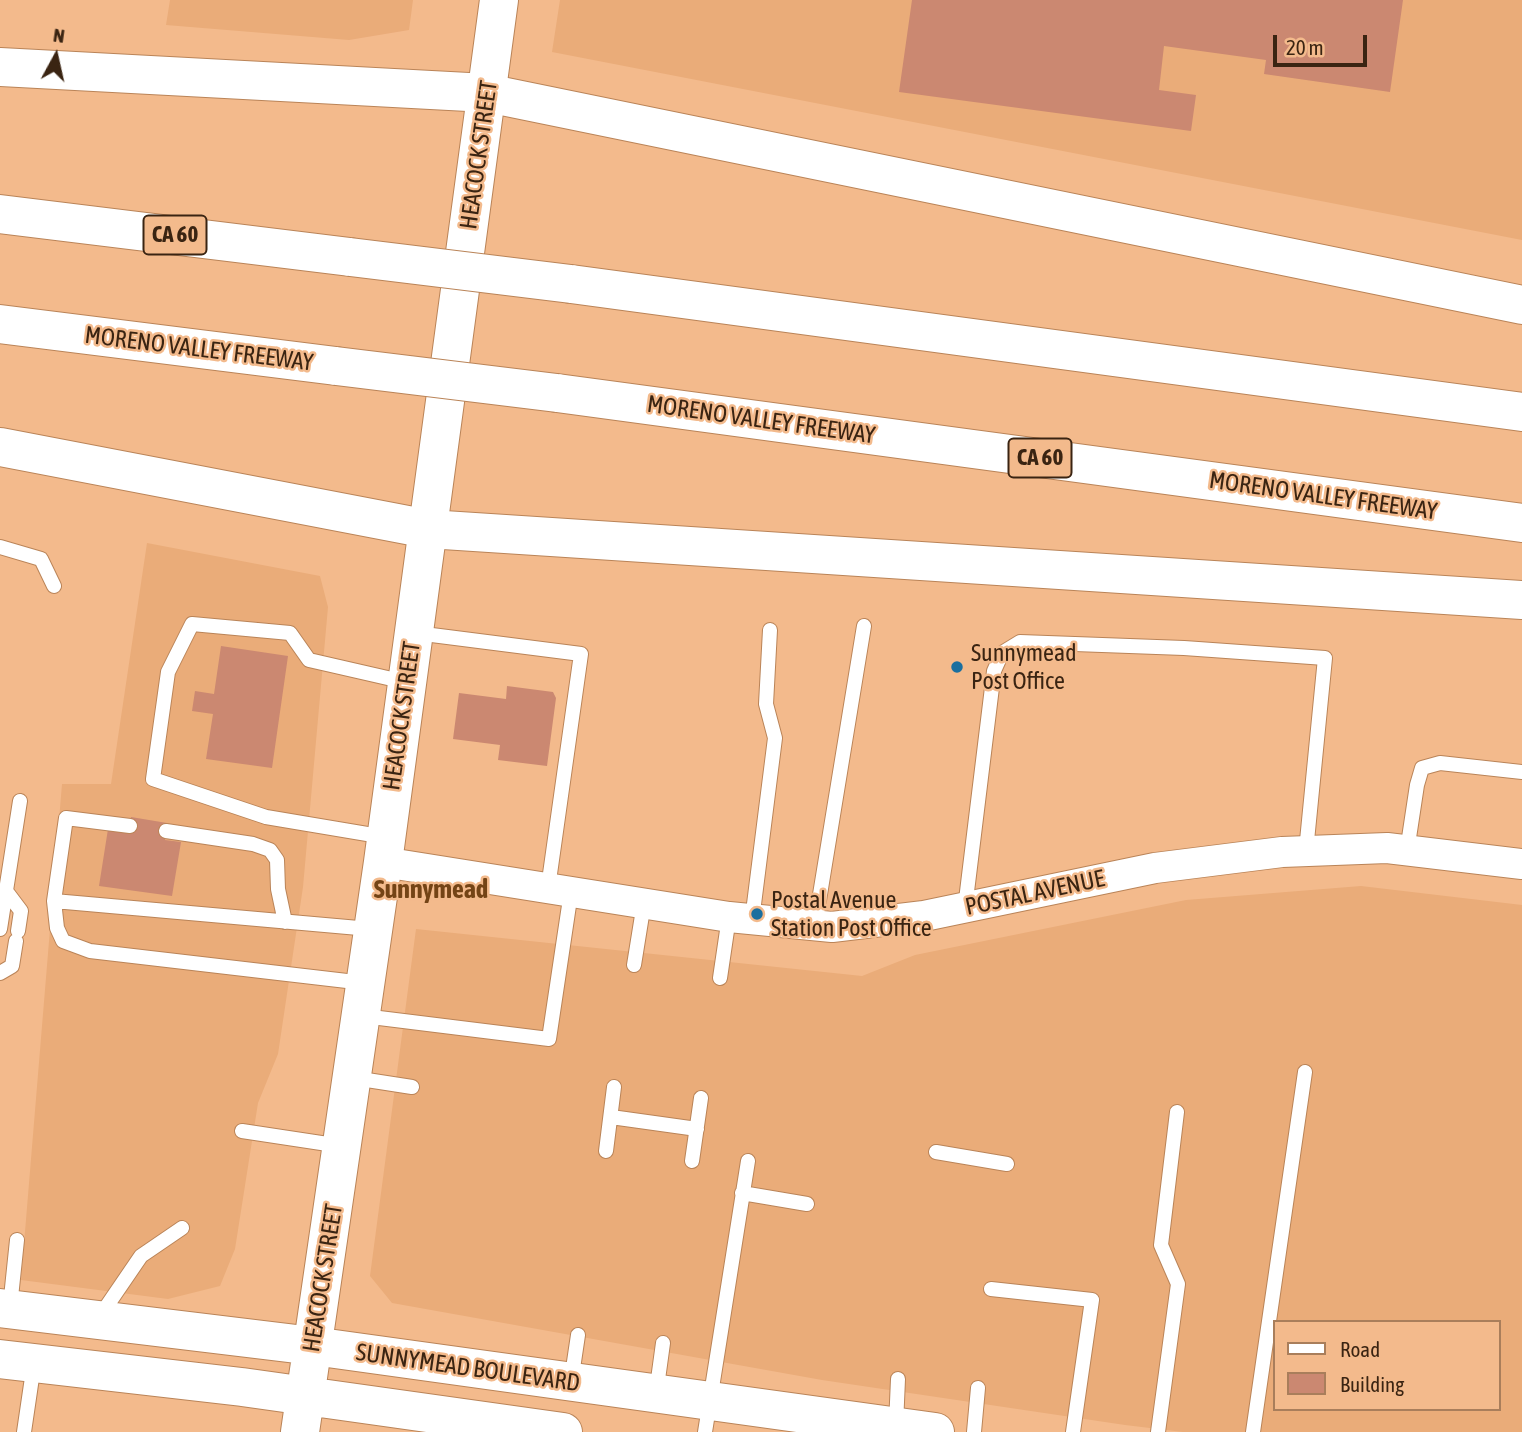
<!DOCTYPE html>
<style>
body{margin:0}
#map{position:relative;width:1522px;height:1432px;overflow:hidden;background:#f3ba8c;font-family:"Asap Condensed",sans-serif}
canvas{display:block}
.legend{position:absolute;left:1273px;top:1320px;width:228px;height:91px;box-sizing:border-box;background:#f3ba8c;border:2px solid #a97e5b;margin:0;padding:9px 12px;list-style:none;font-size:21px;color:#3a2412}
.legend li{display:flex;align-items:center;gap:14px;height:35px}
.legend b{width:35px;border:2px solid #a97e5b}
.north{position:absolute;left:21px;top:21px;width:70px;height:70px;-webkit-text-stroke:5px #f3ba8c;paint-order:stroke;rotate:8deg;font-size:19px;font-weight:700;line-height:28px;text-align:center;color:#3a2412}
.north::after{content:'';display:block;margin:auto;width:24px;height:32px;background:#3a2412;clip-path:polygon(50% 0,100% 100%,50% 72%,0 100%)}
.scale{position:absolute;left:1273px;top:35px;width:94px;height:32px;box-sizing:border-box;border:4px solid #3a2412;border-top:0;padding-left:9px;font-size:21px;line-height:24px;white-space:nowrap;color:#3a2412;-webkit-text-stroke:5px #f3ba8c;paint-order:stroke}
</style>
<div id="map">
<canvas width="1522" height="1432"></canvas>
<ul class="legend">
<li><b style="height:9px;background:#fff"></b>Road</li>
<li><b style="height:19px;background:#cb8871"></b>Building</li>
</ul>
<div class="north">N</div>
<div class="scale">20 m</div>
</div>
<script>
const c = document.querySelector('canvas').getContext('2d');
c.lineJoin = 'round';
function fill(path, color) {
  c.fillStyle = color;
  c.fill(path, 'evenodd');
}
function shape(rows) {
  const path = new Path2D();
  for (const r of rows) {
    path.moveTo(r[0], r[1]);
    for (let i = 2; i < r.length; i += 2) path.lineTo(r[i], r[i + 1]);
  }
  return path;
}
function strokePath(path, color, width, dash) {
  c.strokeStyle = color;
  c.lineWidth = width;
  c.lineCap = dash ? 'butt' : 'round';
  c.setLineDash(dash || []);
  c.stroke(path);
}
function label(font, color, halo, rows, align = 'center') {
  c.font = font + ' "Asap Condensed",sans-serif';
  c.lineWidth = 5;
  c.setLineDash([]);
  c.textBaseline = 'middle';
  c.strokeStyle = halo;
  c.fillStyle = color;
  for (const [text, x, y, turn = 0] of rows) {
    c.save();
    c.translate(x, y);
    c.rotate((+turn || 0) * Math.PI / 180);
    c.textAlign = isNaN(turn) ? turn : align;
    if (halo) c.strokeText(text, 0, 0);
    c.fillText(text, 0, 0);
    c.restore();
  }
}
fill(shape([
 [170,0,413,0,409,30,349,40,166,25],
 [560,0,1522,0,1522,240,552,52],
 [147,543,320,576,328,607,303,887,278,1054,258,1103,235,1249,220,1286,168,1299,21,1280,62,784,111,784],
 [1361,886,1522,905,1522,1432,1183,1432,1125,1425,822,1380,392,1303,370,1276,416,929,862,976,915,955,1186,900],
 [1275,1322,1499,1322,1499,1409,1275,1409]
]), '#eaac79');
fill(shape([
 [912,0,1403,0,1390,92,1264,74,1266,60,1164,46,1159,90,1196,95,1191,131,899,92],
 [221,646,288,656,272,768,206,759,213,714,192,711,195,691,214,694],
 [507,686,553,692,556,698,547,766,498,760,500,745,453,739,459,693,506,699],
 [131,817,167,823,165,840,181,842,172,896,99,886,108,829,129,832]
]), '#cb8871');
const service = shape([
 [0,547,41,559,54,586],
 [416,633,581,654,548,888],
 [130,826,66,818,54,901,57,928,63,941,90,951,364,983],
 [166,831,253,844,270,850,277,860,278,889,285,922],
 [385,837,266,817,153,779,168,672,192,624,290,633,309,660,405,682],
 [1407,851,1417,785,1422,768,1440,763,1522,772],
 [6,891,21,911,18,931],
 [54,901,370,929],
 [965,908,994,671,1002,653,1020,642,1184,648,1325,658,1306,851],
 [752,920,775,738,766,704,770,630],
 [815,925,864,626],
 [0,929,20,801],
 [634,965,644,903],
 [0,973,12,966,16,941],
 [720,978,729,917],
 [363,1016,549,1039,571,892],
 [354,1078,412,1087],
 [611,1117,697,1129],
 [242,1131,341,1146],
 [606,1151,614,1087],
 [936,1152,1007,1164],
 [692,1161,701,1098],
 [742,1193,807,1204],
 [991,1289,1092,1300,1073,1432],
 [10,1307,17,1240],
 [100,1316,141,1256,182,1228],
 [571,1382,578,1335],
 [656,1394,663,1343],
 [896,1425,898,1379],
 [24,1432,34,1364],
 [705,1432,748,1161],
 [974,1432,978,1388],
 [1158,1432,1178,1284,1161,1245,1177,1112],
 [1253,1432,1305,1072]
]);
const minor = shape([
 [383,862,729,917,832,927,924,916,1155,868,1282,852,1387,848,1522,864]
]);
const secondary = shape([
 [0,1308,313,1346,935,1432],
 [0,1359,242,1387,563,1432],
 [300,1432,383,862,499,0]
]);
const motorway = shape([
 [0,67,487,93,1522,305],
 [0,214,350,257],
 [571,284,1522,412],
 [0,324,336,366],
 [557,393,1522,523],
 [0,447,428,529,1522,600]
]);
strokePath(service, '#ba8458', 16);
strokePath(minor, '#ba8458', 32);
strokePath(secondary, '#ba8458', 40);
strokePath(motorway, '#ba8458', 40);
strokePath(service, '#fff', 14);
strokePath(minor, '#fff', 30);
strokePath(secondary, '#fff', 38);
strokePath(motorway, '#fff', 38);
const motorwayBridge = shape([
 [350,257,571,284],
 [336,366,557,393]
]);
strokePath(motorwayBridge, '#ba8458', 40, []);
strokePath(motorwayBridge, '#fff', 38);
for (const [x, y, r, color] of [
 [957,667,7,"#1a6f9f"],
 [757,914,7,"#1a6f9f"]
]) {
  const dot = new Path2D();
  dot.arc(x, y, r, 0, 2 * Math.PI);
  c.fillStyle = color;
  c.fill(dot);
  strokePath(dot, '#f3ba8c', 2.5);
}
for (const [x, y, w] of [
 [175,235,63],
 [1040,458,63]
]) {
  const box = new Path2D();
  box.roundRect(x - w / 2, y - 19.5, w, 39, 5);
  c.fillStyle = '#f3ba8c';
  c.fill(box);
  strokePath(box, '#3a2412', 2);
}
label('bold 23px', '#3a2412', null, [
 ["CA 60",175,235],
 ["CA 60",1040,458]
]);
label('24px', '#3a2412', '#f3ba8c', [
 ["HEACOCK STREET",479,155,-82],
 ["MORENO VALLEY FREEWAY",199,349,7],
 ["MORENO VALLEY FREEWAY",761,420,8],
 ["MORENO VALLEY FREEWAY",1323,496,8],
 ["HEACOCK STREET",402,716,-82],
 ["POSTAL AVENUE",1035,893,-12],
 ["HEACOCK STREET",323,1278,-81],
 ["SUNNYMEAD BOULEVARD",468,1368,8]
]);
label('24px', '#3a2412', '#f3ba8c', [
 ["Sunnymead",971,653],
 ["Post Office",971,681],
 ["Postal Avenue",771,900],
 ["Station Post Office",771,928]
], 'left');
label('bold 26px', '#744416', '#f3ba8c', [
 ["Sunnymead",431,890]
]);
</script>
